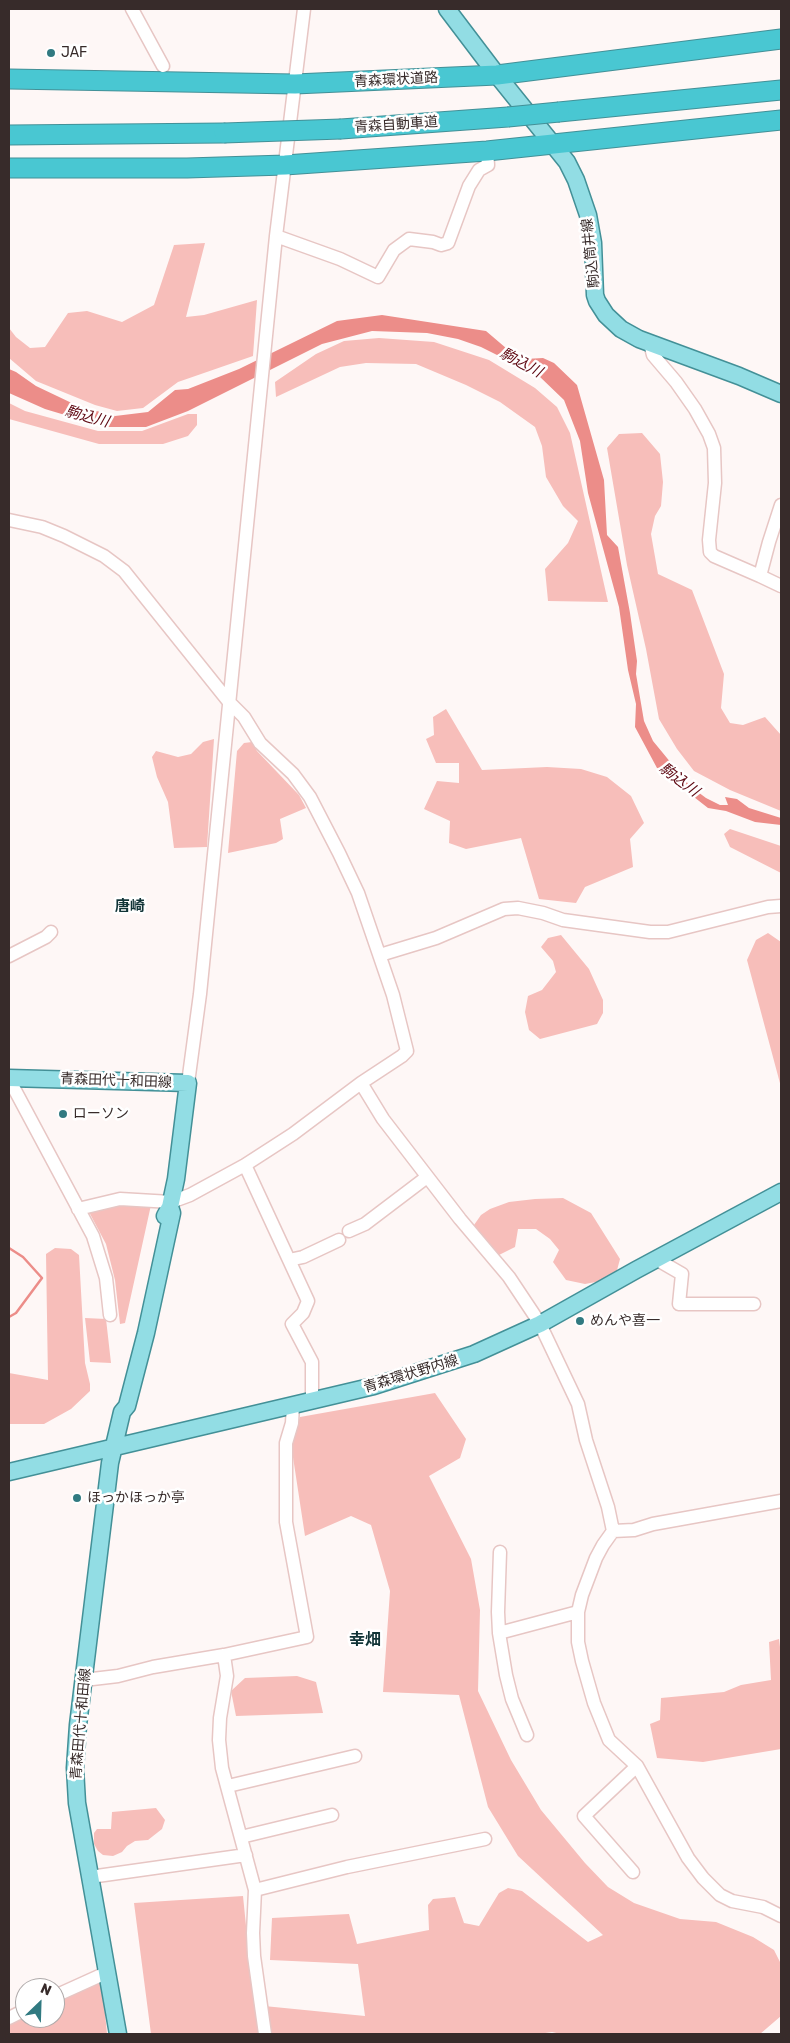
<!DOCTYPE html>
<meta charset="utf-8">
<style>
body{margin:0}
#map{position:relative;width:790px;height:2043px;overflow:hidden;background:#fef7f6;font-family:Rubik,sans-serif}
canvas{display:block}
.frame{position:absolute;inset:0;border:10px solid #372b2a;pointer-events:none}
.north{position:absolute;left:15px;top:1978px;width:50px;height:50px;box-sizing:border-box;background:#fff;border:1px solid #afaaaa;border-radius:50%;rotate:24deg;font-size:14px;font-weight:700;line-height:20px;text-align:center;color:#372b2a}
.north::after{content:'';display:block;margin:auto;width:18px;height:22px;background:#317a81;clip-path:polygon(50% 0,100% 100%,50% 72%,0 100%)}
</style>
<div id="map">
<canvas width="790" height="2043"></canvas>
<div class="frame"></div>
<div class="north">N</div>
</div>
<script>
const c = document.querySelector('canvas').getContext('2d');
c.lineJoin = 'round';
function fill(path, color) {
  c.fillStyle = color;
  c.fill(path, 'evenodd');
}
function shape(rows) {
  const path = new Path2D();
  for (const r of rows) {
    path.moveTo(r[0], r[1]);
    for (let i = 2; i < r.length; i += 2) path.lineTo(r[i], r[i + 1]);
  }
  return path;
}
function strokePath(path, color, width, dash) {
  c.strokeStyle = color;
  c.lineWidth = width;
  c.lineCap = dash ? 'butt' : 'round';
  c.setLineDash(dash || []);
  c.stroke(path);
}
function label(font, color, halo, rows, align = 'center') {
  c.font = font + ' Rubik,"Noto Sans JP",sans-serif';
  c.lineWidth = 5;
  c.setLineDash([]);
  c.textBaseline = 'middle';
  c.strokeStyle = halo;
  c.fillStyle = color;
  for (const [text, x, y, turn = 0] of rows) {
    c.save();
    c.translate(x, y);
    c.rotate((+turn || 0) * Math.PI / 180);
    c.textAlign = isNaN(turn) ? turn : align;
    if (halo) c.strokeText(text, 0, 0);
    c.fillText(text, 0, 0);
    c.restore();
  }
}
fill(shape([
 [205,243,186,317,204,315,257,300,253,356,178,382,143,408,117,411,95,405,36,381,9,358,9,328,16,337,30,348,45,347,68,313,87,311,122,322,154,305,174,245],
 [379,338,434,342,489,360,535,388,557,407,570,433,608,602,548,601,545,569,568,543,578,521,563,506,546,477,542,446,535,427,500,402,466,385,416,364,366,363,340,367,276,397,275,382,316,354,344,341],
 [9,403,25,411,98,431,142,431,188,414,197,414,197,425,188,436,163,444,99,444,9,419],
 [642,433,660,454,663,482,661,506,655,516,651,534,658,574,692,590,724,674,721,708,730,723,743,725,765,717,781,735,781,811,730,790,694,771,677,749,659,719,646,649,627,565,607,448,619,434],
 [446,709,482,770,547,767,581,769,607,777,631,796,644,823,630,839,633,867,585,887,576,903,539,899,521,838,466,849,449,843,450,821,424,809,437,781,459,783,459,763,436,763,426,739,434,735,433,717],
 [214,739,207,847,174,848,168,802,157,777,152,757,156,751,178,757,191,754,203,742],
 [252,742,257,751,299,795,306,808,280,819,283,839,276,843,228,853,237,751,244,743],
 [730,829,781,846,781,873,730,847,724,834],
 [768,933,781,942,781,1087,747,960,756,940],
 [561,935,589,969,603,1000,603,1013,597,1024,540,1039,529,1030,525,1012,528,996,542,990,556,972,553,961,541,947,548,938],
 [563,1198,591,1213,620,1259,616,1274,601,1281,585,1284,566,1280,553,1262,559,1250,550,1239,536,1229,518,1229,515,1247,497,1256,474,1225,481,1215,490,1209,509,1202,535,1199],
 [122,1203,151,1205,125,1323,120,1324,115,1280,106,1244,89,1212],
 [55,1248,71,1249,79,1255,85,1363,90,1384,90,1391,71,1409,44,1424,9,1424,9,1373,48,1380,46,1254],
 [85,1318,106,1319,111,1363,90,1362],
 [435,1393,466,1439,460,1458,429,1476,471,1559,480,1610,478,1691,511,1760,541,1810,585,1863,608,1887,634,1903,680,1919,716,1922,753,1937,774,1950,781,1964,781,2016,760,2034,561,2034,552,2032,539,2034,151,2034,134,1903,243,1896,254,2005,365,2016,358,1964,270,1960,272,1918,349,1914,357,1944,429,1930,428,1905,433,1899,455,1897,464,1923,479,1926,499,1893,508,1888,522,1891,588,1942,603,1935,518,1856,488,1807,459,1695,383,1692,390,1591,371,1525,351,1516,305,1536,291,1444,300,1417],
 [779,1639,781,1655,781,1749,703,1762,657,1758,650,1724,660,1720,661,1698,724,1692,741,1685,771,1680,769,1642],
 [297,1676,316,1682,323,1713,236,1716,231,1691,245,1678],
 [156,1808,165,1820,162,1829,148,1840,135,1841,127,1846,122,1852,113,1856,103,1855,98,1851,94,1844,94,1833,97,1829,111,1829,112,1812],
 [102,1982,107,2034,9,2034,9,2024,25,2016,25,2018,55,2018,55,2003]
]), '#f7beba');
fill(shape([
 [382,315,486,331,513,354,525,359,543,358,554,363,577,385,604,480,607,535,618,547,630,613,637,661,636,674,644,721,653,741,690,786,706,798,720,805,728,805,725,797,737,799,749,808,781,818,781,825,755,822,726,811,708,808,657,768,635,727,636,704,628,670,619,607,588,493,580,441,564,400,539,376,481,347,458,339,427,333,372,331,322,344,188,411,146,427,105,427,45,409,9,393,9,369,16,372,36,386,78,406,115,416,148,412,175,390,188,389,239,369,337,321]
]), '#ec8d89');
strokePath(shape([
 [9,1248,23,1257,42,1278,16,1313,9,1317]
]), '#ec8d89', 2.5);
const minor = shape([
 [132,9,163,66],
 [276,236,340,259,378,277,394,250,409,239,433,242,441,245,448,243,469,186,479,170,488,165,487,151],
 [650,343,653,355,676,382,695,409,709,434,714,448,715,483,709,540,710,552,714,556,760,576],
 [781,505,769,542,760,576,781,586],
 [9,520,42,527,64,536,104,556,124,571,229,702,244,717,260,743,293,774,310,797,339,853,358,893,393,995,407,1051,402,1056,361,1083,293,1134,245,1165,190,1195,171,1202,120,1199,78,1209],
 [380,955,436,938,504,909,518,908,543,913,563,920,650,932,668,932,768,907,781,906],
 [9,956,46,937,51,932],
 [9,1079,93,1236,106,1278,110,1315],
 [188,1083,200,994,276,236,304,9],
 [361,1083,383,1119,460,1219,509,1277,533,1313,540,1324,578,1404,586,1440,608,1507,613,1531,603,1545,596,1558,582,1595,578,1612,578,1642,582,1661,594,1703,609,1740,637,1766,688,1858,703,1878,720,1895,732,1901,763,1907,781,1916],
 [245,1165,308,1301,303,1313,292,1324,312,1362,312,1400],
 [349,1231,365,1224,427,1177],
 [656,1259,682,1274,679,1304,754,1304],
 [289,1260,303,1257,339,1240],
 [613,1531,634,1530,653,1524,781,1501],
 [500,1552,498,1612,499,1633,506,1675,512,1699,527,1735],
 [499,1633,578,1612],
 [224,1655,227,1676,220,1718,219,1740,222,1768,255,1890,253,1933,254,1956,265,2034],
 [84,1680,118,1676,153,1667,224,1655,307,1637,286,1522,286,1443,292,1423,293,1405],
 [228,1786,355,1756],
 [241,1837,332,1815],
 [633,1872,584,1816,637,1766],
 [90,1877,246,1855],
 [255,1890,347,1867,485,1839],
 [55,1996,108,1972],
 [9,2018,25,2010]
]);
const major = shape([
 [447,9,497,75,567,162,576,180,588,215,593,243,595,295,597,301,606,315,621,329,639,339,739,376,781,394],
 [9,1078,188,1083,176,1179,170,1207,165,1216],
 [9,1472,374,1386,474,1354,540,1324,636,1270,781,1192],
 [118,2034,77,1803,75,1768,78,1725,110,1463,122,1412,127,1406,146,1333,172,1213,170,1207]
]);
const highway = shape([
 [9,79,295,84,497,75,781,39],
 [559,112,781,90],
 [341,129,508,117],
 [9,135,224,133],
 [9,168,187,168,285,165,487,151,781,120]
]);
strokePath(minor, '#e7c6c4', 15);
strokePath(major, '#439097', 19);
strokePath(highway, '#439097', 21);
strokePath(minor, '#fff', 12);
strokePath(major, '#92dde4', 16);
strokePath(highway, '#49c7d2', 19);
const highwayBridge = shape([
 [508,117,559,112],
 [224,133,341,129]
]);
strokePath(highwayBridge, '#439097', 21, []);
strokePath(highwayBridge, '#49c7d2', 19);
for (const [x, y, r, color] of [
 [51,53,5,"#317a81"],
 [63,1114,5,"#317a81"],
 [580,1321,5,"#317a81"],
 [77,1498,5,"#317a81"]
]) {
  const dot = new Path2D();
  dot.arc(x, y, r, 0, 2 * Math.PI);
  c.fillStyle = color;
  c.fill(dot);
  strokePath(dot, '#fff', 2);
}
label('14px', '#372b2a', '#fff', [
 ["JAF",61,53],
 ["ローソン",73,1114],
 ["めんや喜一",590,1321],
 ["ほっかほっか亭",87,1498]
], 'left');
label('14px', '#372b2a', '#fff', [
 ["青森環状道路",396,80,-3],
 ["青森自動車道",396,125,-4],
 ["駒込筒井線",591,253,-96],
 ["青森田代十和田線",116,1081,2],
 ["青森環状野内線",411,1374,-17],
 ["青森田代十和田線",81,1724,-85]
]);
label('italic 15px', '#5d0610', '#fff', [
 ["駒込川",521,363,28],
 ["駒込川",87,417,15],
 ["駒込川",679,780,37]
]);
label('bold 15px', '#113437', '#fff', [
 ["唐崎",130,907]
]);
label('bold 16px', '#113437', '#fff', [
 ["幸畑",365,1640]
]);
</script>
